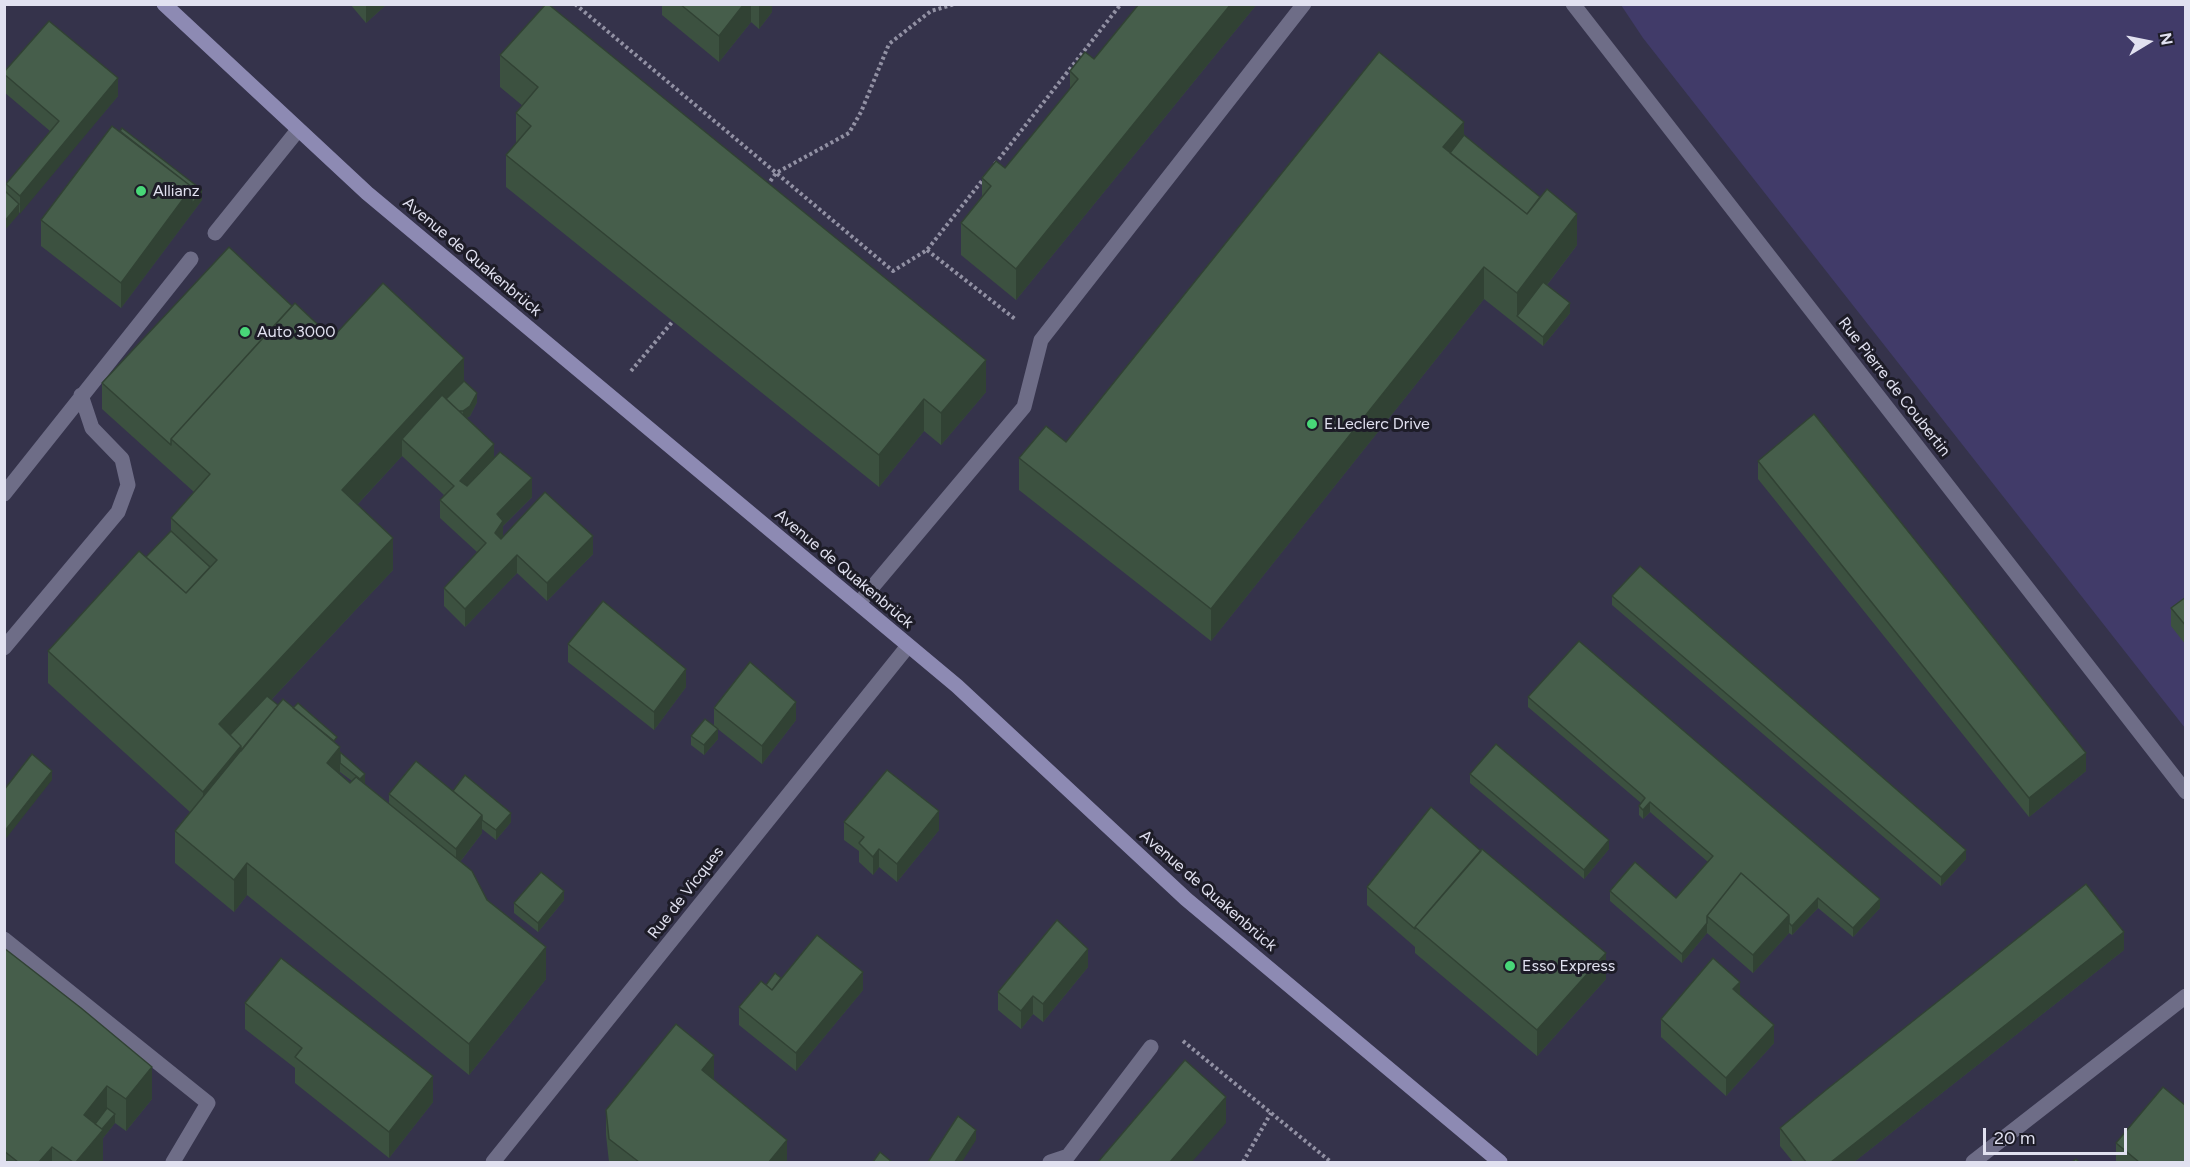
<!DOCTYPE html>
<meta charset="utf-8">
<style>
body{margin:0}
#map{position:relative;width:2190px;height:1167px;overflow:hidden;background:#35334b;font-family:Figtree,sans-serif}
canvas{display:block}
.frame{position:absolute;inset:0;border:6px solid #e1e1f0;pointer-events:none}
.north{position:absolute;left:2118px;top:12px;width:60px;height:60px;-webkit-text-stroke:4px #1d1c27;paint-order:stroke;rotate:80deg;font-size:16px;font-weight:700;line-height:24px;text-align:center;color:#e1e1f0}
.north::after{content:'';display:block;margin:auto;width:21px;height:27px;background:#e1e1f0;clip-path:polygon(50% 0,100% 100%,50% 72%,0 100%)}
.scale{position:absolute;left:1983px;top:1128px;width:144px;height:27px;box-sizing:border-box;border:3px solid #e1e1f0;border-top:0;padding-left:8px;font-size:18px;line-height:21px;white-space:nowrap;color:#e1e1f0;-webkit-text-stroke:4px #1d1c27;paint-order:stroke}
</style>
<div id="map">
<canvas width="2190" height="1167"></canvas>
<div class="frame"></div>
<div class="north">N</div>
<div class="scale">20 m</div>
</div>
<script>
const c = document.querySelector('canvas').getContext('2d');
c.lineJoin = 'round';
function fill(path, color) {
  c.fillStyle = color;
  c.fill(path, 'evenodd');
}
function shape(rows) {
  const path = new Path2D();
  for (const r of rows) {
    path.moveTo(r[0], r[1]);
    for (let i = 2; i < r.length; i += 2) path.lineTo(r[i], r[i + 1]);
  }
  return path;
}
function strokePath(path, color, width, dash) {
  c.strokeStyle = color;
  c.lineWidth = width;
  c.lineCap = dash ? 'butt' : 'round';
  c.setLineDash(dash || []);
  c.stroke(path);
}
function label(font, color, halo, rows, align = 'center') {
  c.font = font + ' Figtree,sans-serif';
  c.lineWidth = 6;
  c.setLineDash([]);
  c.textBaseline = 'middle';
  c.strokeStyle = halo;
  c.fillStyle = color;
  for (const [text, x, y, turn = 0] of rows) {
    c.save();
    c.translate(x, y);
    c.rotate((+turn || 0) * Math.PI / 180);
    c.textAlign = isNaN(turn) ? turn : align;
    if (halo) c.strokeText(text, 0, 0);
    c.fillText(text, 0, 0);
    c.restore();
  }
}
fill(shape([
 [1621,5,2185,5,2185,728,1643,38]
]), '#413b69');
strokePath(shape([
 [575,4,893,271,927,250,985,177],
 [995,164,1121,4],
 [767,186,776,173,849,133,861,112,889,44,931,11,955,4],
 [927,250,1015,319],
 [631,371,673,321],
 [1183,1041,1331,1162],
 [1243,1162,1271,1113]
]), '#9291a4', 4, [3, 3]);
strokePath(shape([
 [215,233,298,130],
 [4,494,191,259],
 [859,603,1024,407,1041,340,1304,4],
 [4,648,118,512,128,485,122,459,92,428,81,395],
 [4,939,208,1103,173,1162],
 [1050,1162,1068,1156,1151,1047]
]), '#6e6d87', 15);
strokePath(shape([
 [1573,4,2186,792],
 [493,1162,908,646],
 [1973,1162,2186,996]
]), '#6e6d87', 15);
strokePath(shape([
 [164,4,367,193,957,686,1186,899,1500,1162]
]), '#8d8ab3', 15);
fill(shape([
 [350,4,387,4,366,23],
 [662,4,772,4,772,12,759,29,751,22,719,62,662,15],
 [1139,4,1257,4,1016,300,961,255,961,223,982,196,982,178,1005,168,1070,89,1070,71,1094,59],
 [500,55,986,392,941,445,924,431,879,487,506,187,506,155,516,144,516,113,523,106,500,87],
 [4,72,118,96,4,231,4,194,6,192,6,184,50,131,4,92],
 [1464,135,1577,245,1547,285,1570,313,1543,346,1484,299,1211,641,1019,490,1019,458,1066,442],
 [202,200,121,308,41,246,41,220],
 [292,306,332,338,464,381,477,402,470,416,466,418,494,458,532,497,503,526,503,537,593,554,547,601,517,573,465,627,444,606,444,588,477,552,440,518,440,500,444,495,402,456,357,505,393,570,271,700,278,705,337,744,340,752,365,784,389,804,389,794,453,791,511,822,496,840,482,829,482,833,460,862,546,979,469,1075,247,895,234,912,175,863,175,831,190,812,48,683,48,651,146,557,171,531,171,518,194,492,102,409,102,383],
 [340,772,352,781,350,783,340,775],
 [1758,461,2086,771,2029,817,1758,479],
 [1612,596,1966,859,1941,886,1612,605],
 [2186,597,2186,645,2171,626,2171,608],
 [568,644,686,687,654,730,568,662],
 [1528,697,1880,908,1853,937,1818,908,1792,935,1789,933,1753,973,1707,933,1682,963,1610,901,1610,891,1676,898,1708,862,1650,812,1643,819,1639,815,1639,806,1641,803,1528,707],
 [714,708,796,720,762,764,714,726],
 [691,736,718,739,704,755,691,745],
 [1470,774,1609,849,1584,879,1470,783],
 [844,822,939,830,897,882,879,867,873,875,859,862,859,851,844,840],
 [1481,851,1606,979,1537,1056,1415,953,1415,947,1367,905,1367,887],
 [564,900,538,932,514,913,514,903],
 [4,948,152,1099,126,1131,115,1123,103,1138,102,1162,4,1162],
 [2124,950,1854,1162,1793,1162,1780,1146,1780,1128],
 [1088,967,1043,1022,1033,1014,1021,1029,998,1010,998,992],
 [781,978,863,990,796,1071,739,1025,739,1007,766,985],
 [1740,995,1774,1043,1726,1096,1661,1037,1661,1019],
 [245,1003,433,1102,389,1158,295,1083,295,1068,245,1029],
 [714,1079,787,1162,609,1162,606,1135,606,1110],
 [2116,1143,2186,1162,2116,1162]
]), '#3c5140');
fill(shape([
 [366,4,387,4,366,23],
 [744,4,751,4,751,22,719,62,719,36],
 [759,4,772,4,772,12,759,29],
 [1231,4,1257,4,1016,300,1016,269],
 [118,78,118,96,20,214,20,196],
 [1464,122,1464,153,1452,168,1443,147],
 [192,187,202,190,202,200,121,308,121,283],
 [19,204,19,214,4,231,4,222],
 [1577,214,1577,245,1521,319,1517,316,1517,293],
 [1484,267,1484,299,1211,641,1211,609],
 [1570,303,1570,313,1543,346,1543,337],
 [464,358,464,390,402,439,402,456,342,521,342,490],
 [986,360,986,392,941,445,941,413],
 [477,393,477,402,470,416,463,420,463,411],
 [924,399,924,431,879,487,879,455],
 [494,444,494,462,460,499,460,481],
 [532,478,532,497,503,526,503,539,495,551,495,533,497,514],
 [593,536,593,554,547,601,547,583],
 [393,538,393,570,223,751,219,724],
 [517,555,517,573,465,627,465,609],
 [686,669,686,687,654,730,654,712],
 [796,702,796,720,762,764,762,746],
 [718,729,718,739,704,755,704,745],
 [241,746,241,768,203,824,203,792],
 [340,747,340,779,327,763],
 [2086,753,2086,771,2029,817,2029,798],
 [52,771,52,780,4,841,4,832],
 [365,774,365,783,360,788,360,779],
 [1650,802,1650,812,1643,819,1643,810],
 [939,811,939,830,897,882,897,864],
 [511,813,511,822,496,840,496,830],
 [482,815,482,833,456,867,456,849],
 [1609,840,1609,849,1584,879,1584,870],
 [879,849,879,867,873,875,873,857],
 [1966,850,1966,859,1941,886,1941,877],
 [247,863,247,895,234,912,234,880],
 [564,891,564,900,538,932,538,923],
 [1818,898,1818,908,1792,935,1792,926],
 [1880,899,1880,908,1853,937,1853,928],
 [1789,915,1789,933,1753,973,1753,955],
 [1707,923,1707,933,1682,963,1682,954],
 [2124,932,2124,950,1854,1162,1831,1162],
 [546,947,546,979,469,1075,469,1044],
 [1088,949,1088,967,1043,1022,1043,1004],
 [1606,953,1606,979,1537,1056,1537,1030],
 [863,972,863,990,796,1071,796,1053],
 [1740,982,1740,1000,1733,989],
 [1033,996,1033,1014,1021,1029,1021,1011],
 [1774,1025,1774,1043,1726,1096,1726,1078],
 [714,1055,714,1081,702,1070],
 [152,1067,152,1099,126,1131,126,1099],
 [433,1076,433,1102,389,1158,389,1132],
 [107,1086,107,1117,89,1141,84,1115],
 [1226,1097,1226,1123,1192,1162,1170,1162],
 [115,1114,115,1123,103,1138,103,1162,76,1162,91,1142],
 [976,1130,976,1140,962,1162,955,1162],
 [787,1140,787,1162,769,1162],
 [52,1147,52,1162,39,1162]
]), '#314234');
const building = shape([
 [546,4,548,4,986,360,941,413,924,399,879,455,506,155,531,126,516,113,538,87,500,55,546,4],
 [680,4,744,4,719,36,680,4],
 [1139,4,1231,4,1016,269,961,223,991,186,982,178,996,161,1005,168,1078,79,1070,71,1085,52,1094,59,1139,4],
 [49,21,118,78,20,196,6,184,59,121,4,74,4,72,49,21],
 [1379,52,1464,122,1443,147,1527,214,1547,189,1577,214,1517,293,1484,267,1211,609,1019,458,1046,426,1066,442,1379,52],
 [112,126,192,187,121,283,41,220,112,126],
 [122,128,202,190,192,204,192,187,120,131,122,128],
 [1464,135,1540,197,1527,214,1450,153,1464,135],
 [6,192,19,204,4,222,4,194,6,192],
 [229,247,292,306,171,439,171,445,102,383,229,247],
 [1543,282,1570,303,1543,337,1517,316,1543,282],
 [383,283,464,358,342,490,393,538,219,724,241,746,203,792,48,651,139,551,186,593,217,560,171,518,210,474,171,439,295,303,332,338,383,283],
 [464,381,477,393,470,406,463,411,459,411,446,399,464,381],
 [442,395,494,444,460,481,467,486,500,452,532,478,497,514,503,521,495,533,501,539,545,492,593,536,547,583,517,555,465,609,444,588,486,543,440,500,454,486,402,439,442,395],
 [1814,414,2086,753,2029,798,1758,461,1814,414],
 [171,531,210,567,186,593,146,557,171,531],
 [1640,566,1966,850,1941,877,1612,596,1640,566],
 [2186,597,2186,626,2171,608,2186,597],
 [603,601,686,669,654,712,568,644,603,601],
 [1579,641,1880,899,1853,928,1818,898,1792,926,1789,923,1789,915,1741,873,1707,916,1707,923,1682,954,1610,891,1635,862,1676,898,1713,856,1650,802,1643,810,1639,806,1645,798,1642,795,1528,697,1579,641],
 [750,662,796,702,762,746,714,708,750,662],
 [267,696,278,705,241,751,241,746,230,735,267,696],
 [283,699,340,747,327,763,350,783,356,777,472,871,487,900,546,947,469,1044,247,863,234,880,175,831,283,699],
 [298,703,337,737,334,741,293,708,298,703],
 [705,719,718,729,704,745,691,736,705,719],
 [1496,744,1609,840,1584,870,1470,774,1496,744],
 [340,752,365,774,360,779,340,763,340,752],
 [32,754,52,771,4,832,4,790,32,754],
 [416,761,482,815,456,849,389,794,416,761],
 [887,770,939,811,897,864,879,849,873,857,859,843,864,837,844,822,887,770],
 [465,775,511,813,496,830,482,820,482,815,453,791,465,775],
 [1431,807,1481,851,1415,927,1415,929,1367,887,1431,807],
 [1482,849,1606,953,1537,1030,1415,927,1482,849],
 [541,872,564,891,538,923,514,903,541,872],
 [1741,873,1789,915,1753,955,1707,916,1741,873],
 [2086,884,2124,932,1831,1162,1806,1162,1780,1128,1826,1090,2086,884],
 [1057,920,1088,949,1043,1004,1033,996,1021,1011,998,992,1057,920],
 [817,935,863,972,796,1053,739,1007,761,981,772,990,817,935],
 [4,948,81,1008,152,1067,126,1099,107,1086,84,1115,103,1130,76,1162,73,1162,52,1147,39,1162,18,1162,4,1151,4,948],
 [281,958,433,1076,389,1132,295,1057,302,1048,245,1003,281,958],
 [1713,958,1740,982,1733,989,1774,1025,1726,1078,1661,1019,1713,958],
 [775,973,781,978,772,990,766,985,775,973],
 [676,1024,714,1055,702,1070,787,1140,769,1162,639,1162,609,1139,606,1110,676,1024],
 [1185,1060,1226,1097,1170,1162,1098,1162,1185,1060],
 [2163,1087,2186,1106,2186,1162,2139,1162,2116,1143,2163,1087],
 [107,1108,115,1114,102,1129,95,1124,107,1108],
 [958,1116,976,1130,955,1162,928,1162,958,1116],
 [880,1152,892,1162,873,1162,880,1152],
 [2076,1159,2079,1162,2072,1162,2076,1159]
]);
fill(building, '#465e4b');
strokePath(building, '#314234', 1.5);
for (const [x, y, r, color] of [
 [141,191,6,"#48d778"],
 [245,332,6,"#48d778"],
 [1312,424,6,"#48d778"],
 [1510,966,6,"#48d778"]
]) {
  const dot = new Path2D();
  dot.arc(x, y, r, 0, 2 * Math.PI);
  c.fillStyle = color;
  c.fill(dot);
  strokePath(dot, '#1d1c27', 2);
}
label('16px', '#e1e1f0', '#1d1c27', [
 ["Allianz",153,191],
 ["Auto 3000",257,332],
 ["E.Leclerc Drive",1324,424],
 ["Esso Express",1522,966]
], 'left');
label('16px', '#e1e1f0', '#1d1c27', [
 ["Avenue de Quakenbrück",472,257,40],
 ["Rue Pierre de Coubertin",1894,387,52],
 ["Avenue de Quakenbrück",844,569,40],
 ["Avenue de Quakenbrück",1208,891,41],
 ["Rue de Vicques",686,893,-52]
]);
</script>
